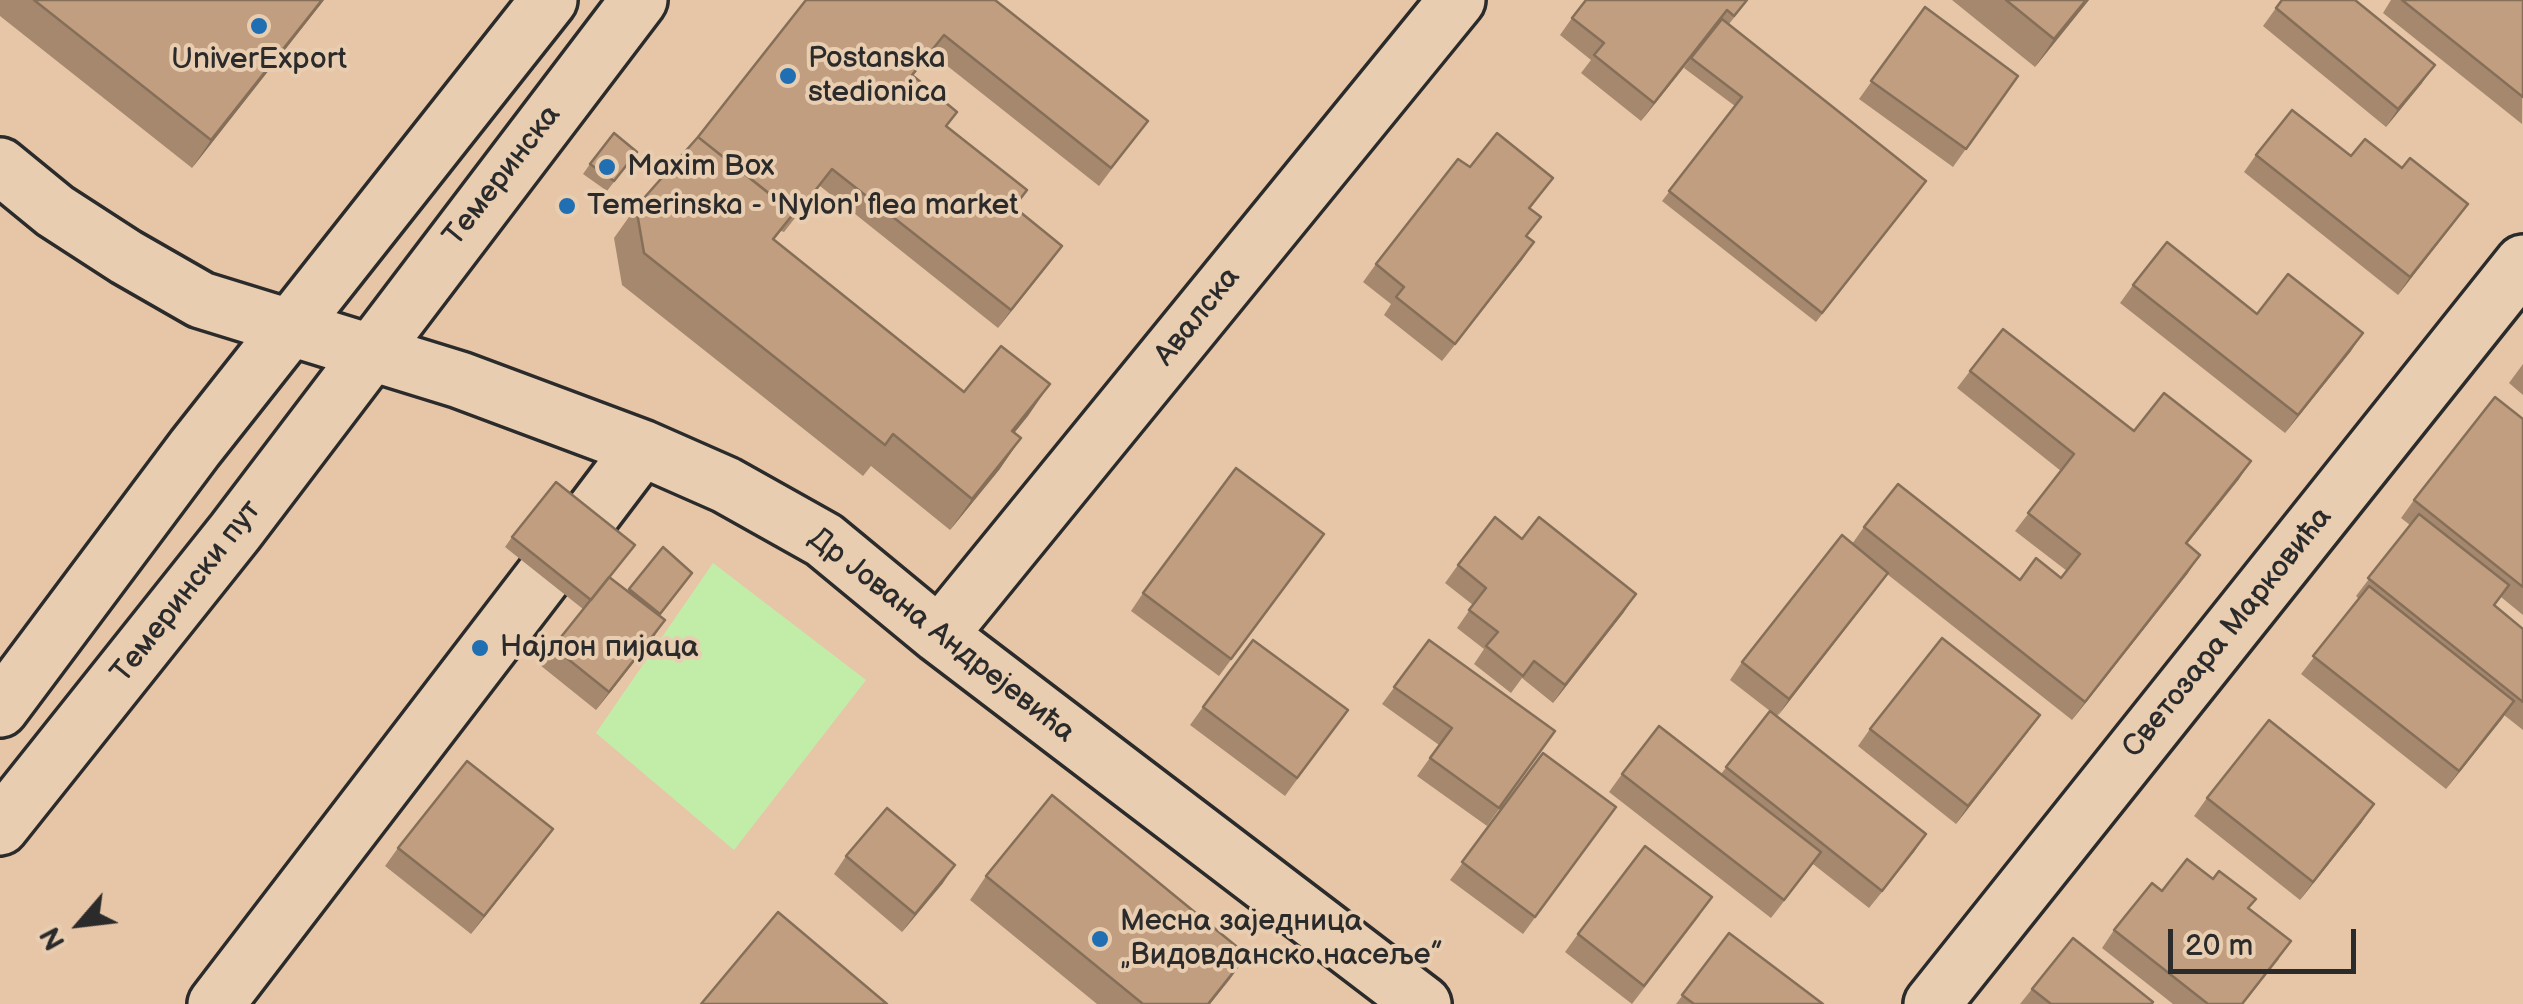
<!DOCTYPE html>
<meta charset="utf-8">
<style>
body{margin:0}
#map{position:relative;width:2523px;height:1004px;overflow:hidden;background:#e6c6a7;font-family:"Balsamiq Sans",sans-serif}
canvas{display:block}
.north{position:absolute;left:30px;top:874px;width:100px;height:100px;-webkit-text-stroke:8px #e8cdb0;paint-order:stroke;rotate:242deg;font-size:28px;font-weight:700;line-height:40px;text-align:center;color:#2b2b2b}
.north::after{content:'';display:block;margin:auto;width:35px;height:45px;background:#2b2b2b;clip-path:polygon(50% 0,100% 100%,50% 72%,0 100%)}
.scale{position:absolute;left:2168px;top:929px;width:188px;height:45px;box-sizing:border-box;border:5px solid #2b2b2b;border-top:0;padding-left:12px;font-size:30px;line-height:35px;white-space:nowrap;color:#2b2b2b;-webkit-text-stroke:8px #e8cdb0;paint-order:stroke}
</style>
<div id="map">
<canvas width="2523" height="1004"></canvas>
<div class="north">N</div>
<div class="scale">20 m</div>
</div>
<script>
const c = document.querySelector('canvas').getContext('2d');
c.lineJoin = 'round';
function fill(path, color) {
  c.fillStyle = color;
  c.fill(path, 'evenodd');
}
function shape(rows) {
  const path = new Path2D();
  for (const r of rows) {
    path.moveTo(r[0], r[1]);
    for (let i = 2; i < r.length; i += 2) path.lineTo(r[i], r[i + 1]);
  }
  return path;
}
function strokePath(path, color, width, dash) {
  c.strokeStyle = color;
  c.lineWidth = width;
  c.lineCap = dash ? 'butt' : 'round';
  c.setLineDash(dash || []);
  c.stroke(path);
}
function label(font, color, halo, rows, align = 'center') {
  c.font = font + ' "Balsamiq Sans",sans-serif';
  c.lineWidth = 8;
  c.setLineDash([]);
  c.textBaseline = 'middle';
  c.strokeStyle = halo;
  c.fillStyle = color;
  for (const [text, x, y, turn = 0] of rows) {
    c.save();
    c.translate(x, y);
    c.rotate((+turn || 0) * Math.PI / 180);
    c.textAlign = isNaN(turn) ? turn : align;
    if (halo) c.strokeText(text, 0, 0);
    c.fillText(text, 0, 0);
    c.restore();
  }
}
fill(shape([
 [713,563,866,680,734,850,596,733]
]), '#c2eda9');
const minor = shape([
 [0,166,55,211,126,257,201,300,460,380,642,448,726,485,824,540,939,635,1423,1004],
 [586,522,642,448],
 [939,635,1457,0],
 [216,1004,543,577],
 [1932,1004,2523,263]
]);
const major = shape([
 [0,709,195,448,549,0],
 [0,827,235,532,639,0]
]);
strokePath(minor, '#2b2b2b', 62);
strokePath(major, '#2b2b2b', 62);
strokePath(minor, '#e8cdb0', 55);
strokePath(major, '#e8cdb0', 55);
fill(shape([
 [0,0,324,0,192,168,0,16],
 [995,0,1148,121,1099,186,931,53,913,76,946,127,1027,190,1015,208,1062,246,998,328,820,186,784,232,781,231,774,240,964,392,1050,384,1014,433,1021,438,999,470,950,530,871,466,863,476,622,285,614,238,636,207],
 [1748,0,1729,24,1920,190,1816,322,1662,201,1735,106,1684,68,1690,60,1641,121,1581,73,1591,60,1560,35,1572,18],
 [1952,0,2089,0,2035,67],
 [2391,0,2523,0,2522,124,2383,13],
 [1925,7,2018,76,1953,167,1859,99],
 [2276,8,2422,83,2386,127,2263,26],
 [637,152,607,191,583,174,590,164],
 [2256,155,2351,156,2402,168,2468,204,2398,295,2244,172],
 [1470,167,1553,178,1530,209,1527,237,1534,242,1442,361,1384,315,1391,304,1363,282,1376,264],
 [2133,285,2257,314,2351,351,2285,433,2120,303],
 [2523,364,2523,395,2509,383],
 [1970,371,2134,431,2239,479,2187,544,2188,573,2072,720,1887,574,1777,716,1926,834,1869,908,1813,864,1771,918,1609,792,1622,774,1721,774,1770,711,1730,680,1742,662,1852,544,1864,527,2020,580,2061,578,2067,571,2015,531,2061,471,1957,388],
 [2523,419,2523,615,2501,597,2494,606,2523,628,2523,730,2504,715,2446,789,2301,674,2359,599,2356,596,2410,525,2401,518,2414,500],
 [1324,534,1219,676,1131,611,1143,593],
 [512,537,628,554,610,577,628,591,663,547,692,573,659,616,665,620,653,638,596,710,540,665,583,609,505,547],
 [1522,539,1624,612,1553,703,1522,678,1511,693,1474,664,1484,649,1457,628,1473,605,1445,583,1458,565],
 [1429,640,1555,731,1487,826,1417,776,1439,745,1382,704],
 [1203,707,1348,710,1285,796,1190,725],
 [1870,729,2027,733,1956,824,1858,746],
 [1543,753,1616,807,1523,934,1450,880],
 [2207,798,2362,822,2300,900,2194,816],
 [553,829,471,934,385,866,398,848],
 [846,856,943,883,902,932,834,874],
 [986,876,1247,955,1210,1004,1097,1004,970,900],
 [2213,879,2256,899,2249,908,2279,959,2243,1004,2173,1004,2102,948,2114,930,2162,891],
 [1700,915,1632,1004,1565,952,1578,934],
 [1729,933,1823,1004,1676,1004],
 [2032,989,2152,1004,2020,1004]
]), '#a5886d');
fill(shape([
 [322,0,324,0,192,168,211,140],
 [2086,0,2089,0,2035,67,2054,39],
 [1727,10,1715,28,1641,121,1654,103],
 [2435,65,2422,83,2386,127,2398,109],
 [2468,204,2455,222,2398,295,2410,277],
 [1534,242,1522,260,1442,361,1455,344],
 [1062,246,1049,264,998,328,1011,310],
 [2363,333,2351,351,2285,433,2298,415],
 [1050,384,1028,416,990,463,1012,431],
 [1021,438,999,470,950,530,972,499],
 [2251,461,2239,479,2173,561,2186,543],
 [2200,555,2188,573,2072,720,2085,702],
 [1888,573,1875,591,1777,717,1789,699],
 [1636,594,1624,612,1553,703,1565,685],
 [665,620,653,638,596,710,609,692],
 [2514,701,2502,719,2446,789,2459,771],
 [2040,715,2027,733,1956,824,1968,806],
 [2374,804,2362,822,2300,900,2313,882],
 [553,829,541,846,471,934,484,916],
 [1926,834,1914,852,1869,908,1882,891],
 [955,865,943,883,902,932,915,914],
 [1247,955,1230,979,1210,1004,1208,1004]
]), '#866f59');
const building = shape([
 [34,0,322,0,211,140,34,0],
 [806,0,995,0,1148,121,1111,168,944,35,912,75,957,112,946,126,1027,190,1014,207,1062,246,1011,310,832,169,796,215,698,137,806,0],
 [1586,0,1747,0,1734,16,1727,10,1654,103,1594,55,1604,43,1572,18,1586,0],
 [2006,0,2086,0,2054,39,2006,0],
 [2282,0,2355,0,2435,65,2398,109,2276,8,2282,0],
 [2402,0,2523,0,2523,97,2402,0],
 [1925,7,2018,76,1966,149,1871,81,1925,7],
 [1722,19,1926,181,1822,313,1669,191,1742,97,1691,58,1722,19],
 [2292,110,2351,156,2365,139,2402,168,2410,158,2468,204,2410,277,2256,155,2292,110],
 [614,133,637,152,614,181,590,164,614,133],
 [1497,133,1553,178,1529,208,1541,217,1526,236,1534,242,1455,344,1396,297,1404,287,1376,264,1458,159,1470,167,1497,133],
 [698,137,794,213,773,239,964,392,1001,346,1050,384,1012,431,1021,438,972,499,893,434,885,445,644,253,636,207,698,137],
 [2167,242,2257,314,2288,274,2363,333,2298,415,2133,285,2167,242],
 [2003,329,2134,431,2164,393,2251,461,2186,543,2200,555,2085,702,1864,527,1898,484,2020,580,2036,558,2061,578,2080,554,2028,513,2074,454,1970,371,2003,329],
 [2495,397,2523,419,2523,587,2414,500,2495,397],
 [1236,468,1324,534,1231,659,1143,593,1236,468],
 [556,482,635,545,591,600,512,537,556,482],
 [2419,514,2509,585,2494,605,2523,629,2523,702,2368,578,2419,514],
 [1495,517,1522,539,1539,517,1636,594,1565,685,1534,661,1523,676,1486,646,1498,632,1469,610,1486,588,1458,565,1495,517],
 [1842,535,1888,573,1789,699,1742,662,1842,535],
 [663,547,692,573,660,614,629,589,663,547],
 [609,577,665,620,609,692,553,647,609,577],
 [2369,586,2514,701,2459,771,2313,656,2369,586],
 [1942,638,2040,715,1968,806,1870,729,1942,638],
 [1253,640,1348,710,1297,778,1203,707,1253,640],
 [1429,640,1555,731,1499,808,1430,758,1452,728,1394,687,1429,640],
 [1770,711,1926,834,1882,891,1726,767,1770,711],
 [2269,720,2374,804,2313,882,2207,798,2269,720],
 [1659,726,1821,852,1784,900,1622,774,1659,726],
 [1543,753,1616,807,1535,917,1462,862,1543,753],
 [467,761,553,829,484,916,398,848,467,761],
 [1052,795,1247,955,1208,1004,1143,1004,986,876,1052,795],
 [887,808,955,865,915,914,846,856,887,808],
 [1645,846,1712,897,1644,986,1578,934,1645,846],
 [2187,859,2213,879,2219,871,2256,899,2248,908,2291,941,2242,1004,2208,1004,2114,930,2152,883,2162,891,2187,859],
 [778,912,887,1004,701,1004,778,912],
 [1729,933,1823,1004,1694,1004,1682,995,1729,933],
 [2073,938,2153,1002,2151,1004,2051,1004,2032,989,2073,938]
]);
fill(building, '#c09e7f');
strokePath(building, '#866f59', 2.5);
for (const [x, y, r, color] of [
 [259,26,10,"#1f6fb2"],
 [788,76,10,"#1f6fb2"],
 [607,167,10,"#1f6fb2"],
 [567,206,10,"#1f6fb2"],
 [480,648,10,"#1f6fb2"],
 [1100,939,10,"#1f6fb2"]
]) {
  const dot = new Path2D();
  dot.arc(x, y, r, 0, 2 * Math.PI);
  c.fillStyle = color;
  c.fill(dot);
  strokePath(dot, '#e8cdb0', 4);
}
label('30px', '#2b2b2b', '#e8cdb0', [
 ["Postanska",808,59],
 ["stedionica",808,93],
 ["UniverExport",259,60,"center"],
 ["Maxim Box",627,167],
 ["Temerinska - 'Nylon' flea market",587,206],
 ["Најлон пијаца",500,648],
 ["Месна заједница",1120,922],
 ["„Видовданско насеље”",1120,956]
], 'left');
label('30px', '#2b2b2b', '#e8cdb0', [
 ["Темеринска",503,176,-52],
 ["Авалска",1198,317,-51],
 ["Темерински пут",187,592,-52],
 ["Светозара Марковића",2228,633,-51],
 ["Др Јована Андрејевића",941,636,38]
]);
</script>
